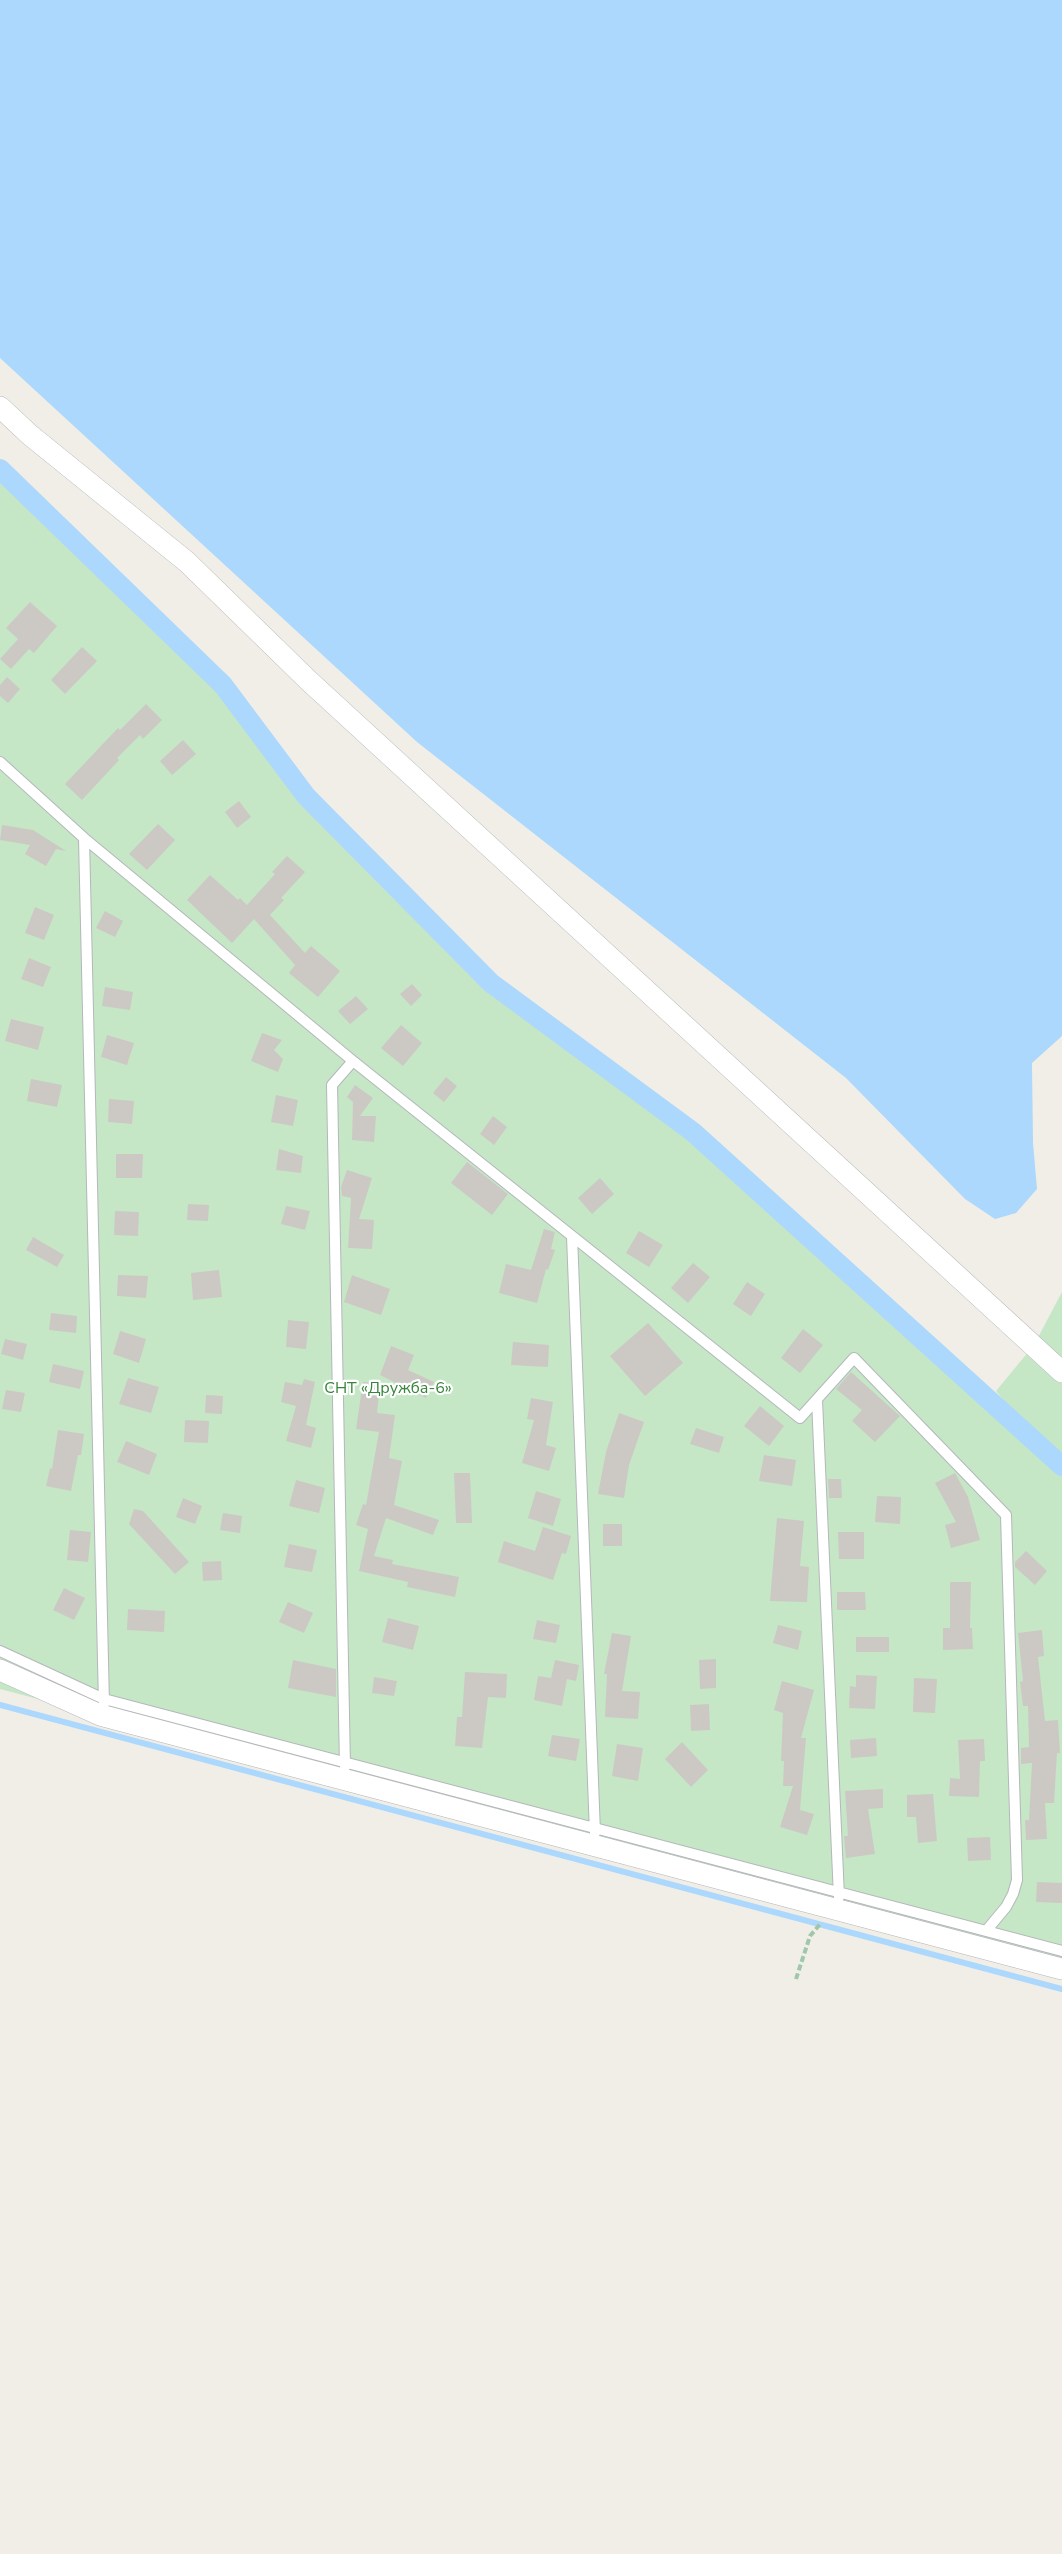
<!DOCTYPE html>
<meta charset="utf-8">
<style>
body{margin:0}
canvas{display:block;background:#f0eee7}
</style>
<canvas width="1062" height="2554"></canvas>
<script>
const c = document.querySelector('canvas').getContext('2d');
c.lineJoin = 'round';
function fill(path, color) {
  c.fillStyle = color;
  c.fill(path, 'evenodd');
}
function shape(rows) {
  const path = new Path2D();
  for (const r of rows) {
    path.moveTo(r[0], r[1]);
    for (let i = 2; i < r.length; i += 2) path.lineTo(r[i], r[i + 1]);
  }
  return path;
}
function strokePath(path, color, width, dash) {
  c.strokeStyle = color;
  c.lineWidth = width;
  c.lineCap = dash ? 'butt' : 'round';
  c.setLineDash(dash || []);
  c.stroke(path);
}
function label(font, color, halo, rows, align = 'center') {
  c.font = font + ' "Nunito Sans",sans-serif';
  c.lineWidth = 4.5;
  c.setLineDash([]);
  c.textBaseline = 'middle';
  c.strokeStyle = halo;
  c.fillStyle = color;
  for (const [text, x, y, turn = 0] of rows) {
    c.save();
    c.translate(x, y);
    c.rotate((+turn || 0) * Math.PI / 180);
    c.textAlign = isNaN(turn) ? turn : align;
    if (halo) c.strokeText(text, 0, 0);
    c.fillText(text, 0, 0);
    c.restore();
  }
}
fill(shape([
 [0,469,223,685,306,796,491,983,693,1132,1062,1466,1062,1969,0,1689],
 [1062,1292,1062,1459,1019,1420,996,1391,1034,1345]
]), '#c5e7c6');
fill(shape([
 [0,0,1062,0,1062,1036,1032,1063,1033,1143,1037,1189,1016,1213,995,1219,965,1199,846,1078,417,742,0,358]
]), '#abd8fc');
strokePath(shape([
 [0,1705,1062,1989]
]), '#abd8fc', 6);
strokePath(shape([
 [0,469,223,685,306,796,491,983,693,1132,1062,1466]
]), '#abd8fc', 20);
fill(shape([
 [30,602,57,626,34,653,29,649,11,669,0,659,18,639,6,628],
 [82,647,97,661,65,694,51,680],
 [7,677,20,689,8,703,0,696,0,685],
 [146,704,162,720,143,739,140,735,117,758,119,760,82,800,65,784,118,728,120,730],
 [183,740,196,754,172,775,160,761],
 [239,801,251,817,237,828,225,812],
 [158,824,175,840,147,870,129,854],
 [2,825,33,830,66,851,56,849,46,866,25,854,30,845,0,840],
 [287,856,305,872,281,898,284,900,270,915,305,953,311,946,340,971,318,997,289,973,295,965,254,919,232,943,187,900,210,875,238,900,240,898,247,905,275,874,272,872],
 [35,907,54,915,44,940,25,933],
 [105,911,123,921,115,937,96,928],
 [29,958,51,967,43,987,21,979],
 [412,984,422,995,411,1006,400,994],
 [105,987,133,992,130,1010,102,1006],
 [356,996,368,1009,350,1024,338,1011],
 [11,1019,44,1027,38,1050,5,1041],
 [401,1025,422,1043,403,1066,381,1048],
 [262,1033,282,1040,274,1050,283,1059,278,1072,251,1061],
 [107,1035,134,1043,127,1065,101,1057],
 [446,1077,457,1086,444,1102,433,1093],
 [31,1079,62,1085,57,1107,27,1101],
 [355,1085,373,1098,360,1116,376,1116,374,1142,352,1140,353,1102,347,1097],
 [276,1095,298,1100,293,1126,271,1122],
 [109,1099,134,1101,132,1124,108,1122],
 [493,1116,507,1127,494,1145,480,1134],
 [279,1149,303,1156,301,1173,276,1170],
 [116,1154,143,1154,142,1178,116,1178],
 [467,1162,508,1194,492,1215,451,1183],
 [347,1170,372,1178,359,1219,374,1220,372,1249,348,1248,351,1198,342,1196,341,1187],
 [600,1178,614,1194,592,1214,578,1198],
 [188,1204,209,1205,208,1221,187,1220],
 [286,1206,310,1211,305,1230,281,1224],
 [115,1211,139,1212,138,1236,114,1235],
 [544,1229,555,1232,551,1249,555,1250,548,1270,546,1269,537,1303,499,1293,506,1264,531,1270],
 [639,1231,663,1245,649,1267,626,1253],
 [33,1237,64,1255,57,1267,26,1250],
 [693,1263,710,1277,688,1303,671,1288],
 [219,1270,222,1297,193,1300,191,1273],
 [118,1275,148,1276,146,1298,117,1296],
 [352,1275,390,1289,381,1315,344,1302],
 [747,1282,765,1294,751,1316,733,1304],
 [51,1313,77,1316,76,1333,49,1330],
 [288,1320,309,1322,306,1349,286,1347],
 [648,1323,683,1363,645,1396,610,1356],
 [803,1329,823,1345,800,1373,781,1358],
 [120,1331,146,1339,139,1363,113,1354],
 [5,1339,27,1344,23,1360,1,1354],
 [513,1342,549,1345,548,1367,511,1365],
 [391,1346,414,1355,408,1370,434,1382,426,1398,380,1375],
 [53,1364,84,1371,80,1389,49,1382],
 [851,1372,900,1416,875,1442,852,1421,862,1410,836,1389],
 [128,1378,159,1387,151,1413,119,1404],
 [304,1379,315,1382,306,1425,316,1428,311,1448,286,1441,296,1406,281,1402,285,1382,302,1385],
 [363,1382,380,1383,377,1413,395,1415,389,1458,402,1461,394,1505,439,1520,433,1535,386,1518,374,1556,393,1560,392,1564,459,1577,455,1597,407,1587,408,1582,359,1571,368,1529,356,1525,363,1504,366,1505,379,1432,356,1429],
 [6,1390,25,1393,21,1412,2,1409],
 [206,1395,223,1396,222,1414,205,1413],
 [531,1398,553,1402,546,1445,556,1448,549,1471,522,1463,534,1420,527,1419],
 [760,1406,784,1426,769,1446,744,1426],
 [619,1413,644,1422,629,1465,624,1498,598,1494,606,1452],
 [185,1420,209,1421,208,1443,184,1442],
 [696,1428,724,1437,719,1453,690,1444],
 [58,1430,84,1434,81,1455,78,1455,71,1491,46,1486,50,1468,52,1469],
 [126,1441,157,1454,149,1475,117,1462],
 [764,1455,796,1460,792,1486,759,1481],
 [454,1473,470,1473,472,1523,456,1523],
 [955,1473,968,1497,980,1540,951,1548,945,1525,956,1522,935,1483],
 [828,1479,841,1479,842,1498,829,1498],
 [296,1480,325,1488,319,1513,289,1506],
 [536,1491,561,1499,553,1526,528,1518],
 [877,1496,901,1497,900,1524,875,1522],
 [183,1498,202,1506,195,1524,176,1517],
 [134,1509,143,1511,189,1562,175,1574,129,1524],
 [223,1513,242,1516,240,1533,220,1530],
 [777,1518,804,1521,800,1566,809,1567,807,1602,770,1601],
 [603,1524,622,1524,622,1546,603,1546],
 [543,1527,571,1536,566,1554,562,1553,553,1580,498,1562,504,1541,535,1551],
 [70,1530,91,1532,88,1562,67,1560],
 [838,1532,864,1532,864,1559,839,1559],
 [289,1544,317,1550,312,1572,284,1567],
 [1026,1551,1047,1571,1035,1585,1015,1567,1015,1562],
 [221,1561,222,1580,203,1581,202,1562],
 [950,1582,971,1582,970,1628,972,1628,973,1649,943,1650,943,1628,950,1628],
 [64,1588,85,1598,74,1620,53,1610],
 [837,1592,865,1592,866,1610,837,1610],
 [288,1602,313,1613,304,1633,279,1622],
 [128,1609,165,1611,164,1632,127,1630],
 [388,1618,419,1626,413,1650,382,1642],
 [537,1620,560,1625,556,1643,533,1639],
 [778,1625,802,1631,798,1650,773,1643],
 [1042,1630,1044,1656,1038,1657,1045,1721,1058,1720,1060,1753,1057,1753,1054,1803,1045,1803,1047,1839,1026,1840,1025,1820,1029,1820,1032,1763,1021,1764,1021,1748,1029,1747,1028,1706,1023,1706,1020,1682,1023,1681,1018,1633],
 [612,1633,631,1636,622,1691,640,1692,638,1719,605,1717,607,1674,604,1674],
 [856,1637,889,1637,889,1652,856,1652],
 [716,1659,716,1688,700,1689,699,1660],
 [293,1660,336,1669,336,1697,288,1688],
 [555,1660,579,1665,576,1681,567,1679,562,1706,534,1700,538,1676,551,1678],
 [465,1672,507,1674,506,1698,488,1697,482,1748,455,1746,457,1717,462,1717],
 [856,1675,877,1676,875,1709,849,1708,850,1686,856,1687],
 [374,1677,397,1681,394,1696,372,1693],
 [914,1678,937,1679,935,1713,913,1712],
 [782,1681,814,1690,801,1738,806,1738,800,1810,814,1814,807,1835,780,1827,793,1786,783,1786,784,1761,781,1761,783,1713,774,1710],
 [709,1704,710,1730,691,1731,690,1705],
 [552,1735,580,1739,576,1761,548,1756],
 [876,1738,877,1756,851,1758,850,1740],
 [984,1739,985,1761,980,1761,979,1797,949,1796,950,1778,960,1779,958,1740],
 [682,1742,708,1770,691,1787,665,1759],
 [617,1744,643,1748,638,1781,612,1776],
 [883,1789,883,1808,868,1809,875,1854,846,1858,844,1836,848,1836,845,1791],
 [933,1794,937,1841,918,1843,916,1817,907,1817,907,1795],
 [990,1837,991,1860,968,1861,967,1838],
 [1037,1882,1062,1883,1062,1903,1036,1902]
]), '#ccc9c4');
const lane = shape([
 [0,762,84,838,353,1061,800,1418,854,1358,1006,1515,1017,1880,1013,1894,1006,1907,986,1931],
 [84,838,104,1704],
 [572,1236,595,1833],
 [817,1400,839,1897],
 [0,1651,104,1699,1062,1951],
 [345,1767,332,1085,353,1061]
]);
const street = shape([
 [0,407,30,435,187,562,309,681,1062,1372],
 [0,1670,100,1715,1062,1969]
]);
strokePath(lane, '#b4b7bb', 12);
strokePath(street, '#b4b7bb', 22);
strokePath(shape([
 [796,1979,810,1936,821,1923]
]), '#9fc7ab', 4, [6, 3]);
strokePath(lane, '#fff', 10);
strokePath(street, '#fff', 21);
label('16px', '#38843d', '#fff', [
 ["СНТ «Дружба-6»",388,1389]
]);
</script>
